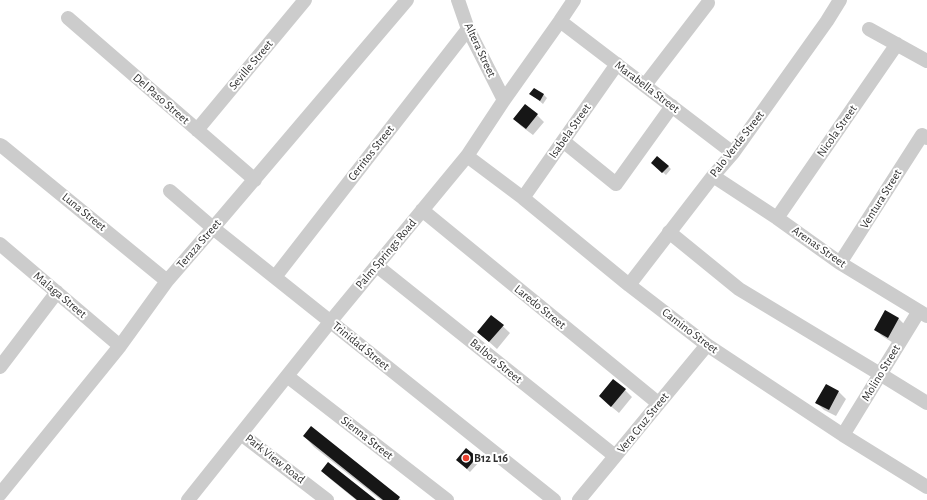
<!DOCTYPE html>
<style>
body{margin:0}
canvas{display:block;background:#fff}
</style>
<canvas width="927" height="500"></canvas>
<script>
const c = document.querySelector('canvas').getContext('2d');
c.lineJoin = 'round';
function fill(path, color) {
  c.fillStyle = color;
  c.fill(path, 'evenodd');
}
function shape(rows) {
  const path = new Path2D();
  for (const r of rows) {
    path.moveTo(r[0], r[1]);
    for (let i = 2; i < r.length; i += 2) path.lineTo(r[i], r[i + 1]);
  }
  return path;
}
function strokePath(path, color, width, dash) {
  c.strokeStyle = color;
  c.lineWidth = width;
  c.lineCap = dash ? 'butt' : 'round';
  c.setLineDash(dash || []);
  c.stroke(path);
}
function label(font, color, halo, rows, align = 'center') {
  c.font = font + ' "Alegreya Sans",sans-serif';
  c.lineWidth = 4;
  c.setLineDash([]);
  c.textBaseline = 'middle';
  c.strokeStyle = halo;
  c.fillStyle = color;
  for (const [text, x, y, turn = 0] of rows) {
    c.save();
    c.translate(x, y);
    c.rotate((+turn || 0) * Math.PI / 180);
    c.textAlign = isNaN(turn) ? turn : align;
    if (halo) c.strokeText(text, 0, 0);
    c.fillText(text, 0, 0);
    c.restore();
  }
}
fill(shape([
 [534,89,544,95,547,98,543,104,531,94],
 [537,115,544,122,533,135,521,126,514,119],
 [656,166,668,166,671,169,666,175],
 [492,316,510,333,497,349,478,332],
 [899,319,906,326,895,344,882,336,875,329],
 [625,390,632,397,619,413,607,403],
 [839,392,846,399,836,416,824,410,817,403],
 [304,436,399,498,401,500,381,500,314,447],
 [476,458,480,461,470,472,460,463],
 [322,471,374,500,356,500,329,478]
]), '#0003');
fill(shape([
 [534,88,544,94,540,101,529,94],
 [525,104,538,114,526,129,513,119],
 [657,156,669,166,662,173,651,163],
 [885,310,899,318,888,338,874,330],
 [491,315,504,325,489,342,477,332],
 [613,379,626,389,611,407,599,396],
 [826,384,839,391,829,410,815,403],
 [311,426,400,497,398,500,383,500,303,436],
 [466,448,477,457,467,469,456,460],
 [328,462,376,500,357,500,321,471]
]), '#161616');
strokePath(shape([
 [458,0,468,29,504,100],
 [68,18,255,180],
 [560,21,733,153],
 [869,29,927,61],
 [645,85,708,3],
 [197,130,305,0],
 [563,141,616,184,672,106],
 [0,145,2,146,167,281],
 [467,156,523,198,629,285,707,345,843,435,927,487],
 [713,176,777,218,840,263,927,316],
 [170,191,213,228,554,500],
 [523,198,617,64],
 [422,210,658,403],
 [777,218,897,44],
 [669,232,739,289,880,374,927,403],
 [0,244,120,346],
 [840,263,922,135,927,138],
 [377,266,615,456],
 [275,277,468,29],
 [629,285,713,176,733,153,827,21,840,0],
 [0,367,57,292],
 [287,376,447,500],
 [241,434,327,500],
 [843,435,919,311],
 [0,494,120,346,167,281,213,228,407,0],
 [188,500,330,322,467,156,504,100,560,21,574,0],
 [579,500,707,345]
]), '#ccc', 14);
for (const [x, y, r, color] of [
 [466,458,4,"#e9402e"]
]) {
  const dot = new Path2D();
  dot.arc(x, y, r, 0, 2 * Math.PI);
  c.fillStyle = color;
  c.fill(dot);
  strokePath(dot, '#fff', 1.5);
}
label('12px', '#2f2f2f', '#fff', [
 ["Altera Street",480,50,65],
 ["Seville Street",251,65,-50],
 ["Marabella Street",647,87,37],
 ["Del Paso Street",161,99,41],
 ["Isabela Street",570,131,-55],
 ["Nicola Street",837,131,-55],
 ["Palo Verde Street",737,144,-52],
 ["Cerritos Street",371,153,-52],
 ["Ventura Street",881,199,-58],
 ["Luna Street",84,212,39],
 ["Teraza Street",199,244,-49],
 ["Arenas Street",819,247,35],
 ["Palm Springs Road",386,254,-50],
 ["Malaga Street",60,295,40],
 ["Laredo Street",540,307,39],
 ["Camino Street",690,331,37],
 ["Trinidad Street",361,346,39],
 ["Balboa Street",496,361,39],
 ["Molino Street",881,373,-59],
 ["Vera Cruz Street",643,423,-51],
 ["Sienna Street",367,438,38],
 ["Park View Road",275,459,38]
]);
label('bold 12px', '#2f2f2f', '#fff', [
 ["B12 L16",474,458]
], 'left');
</script>
